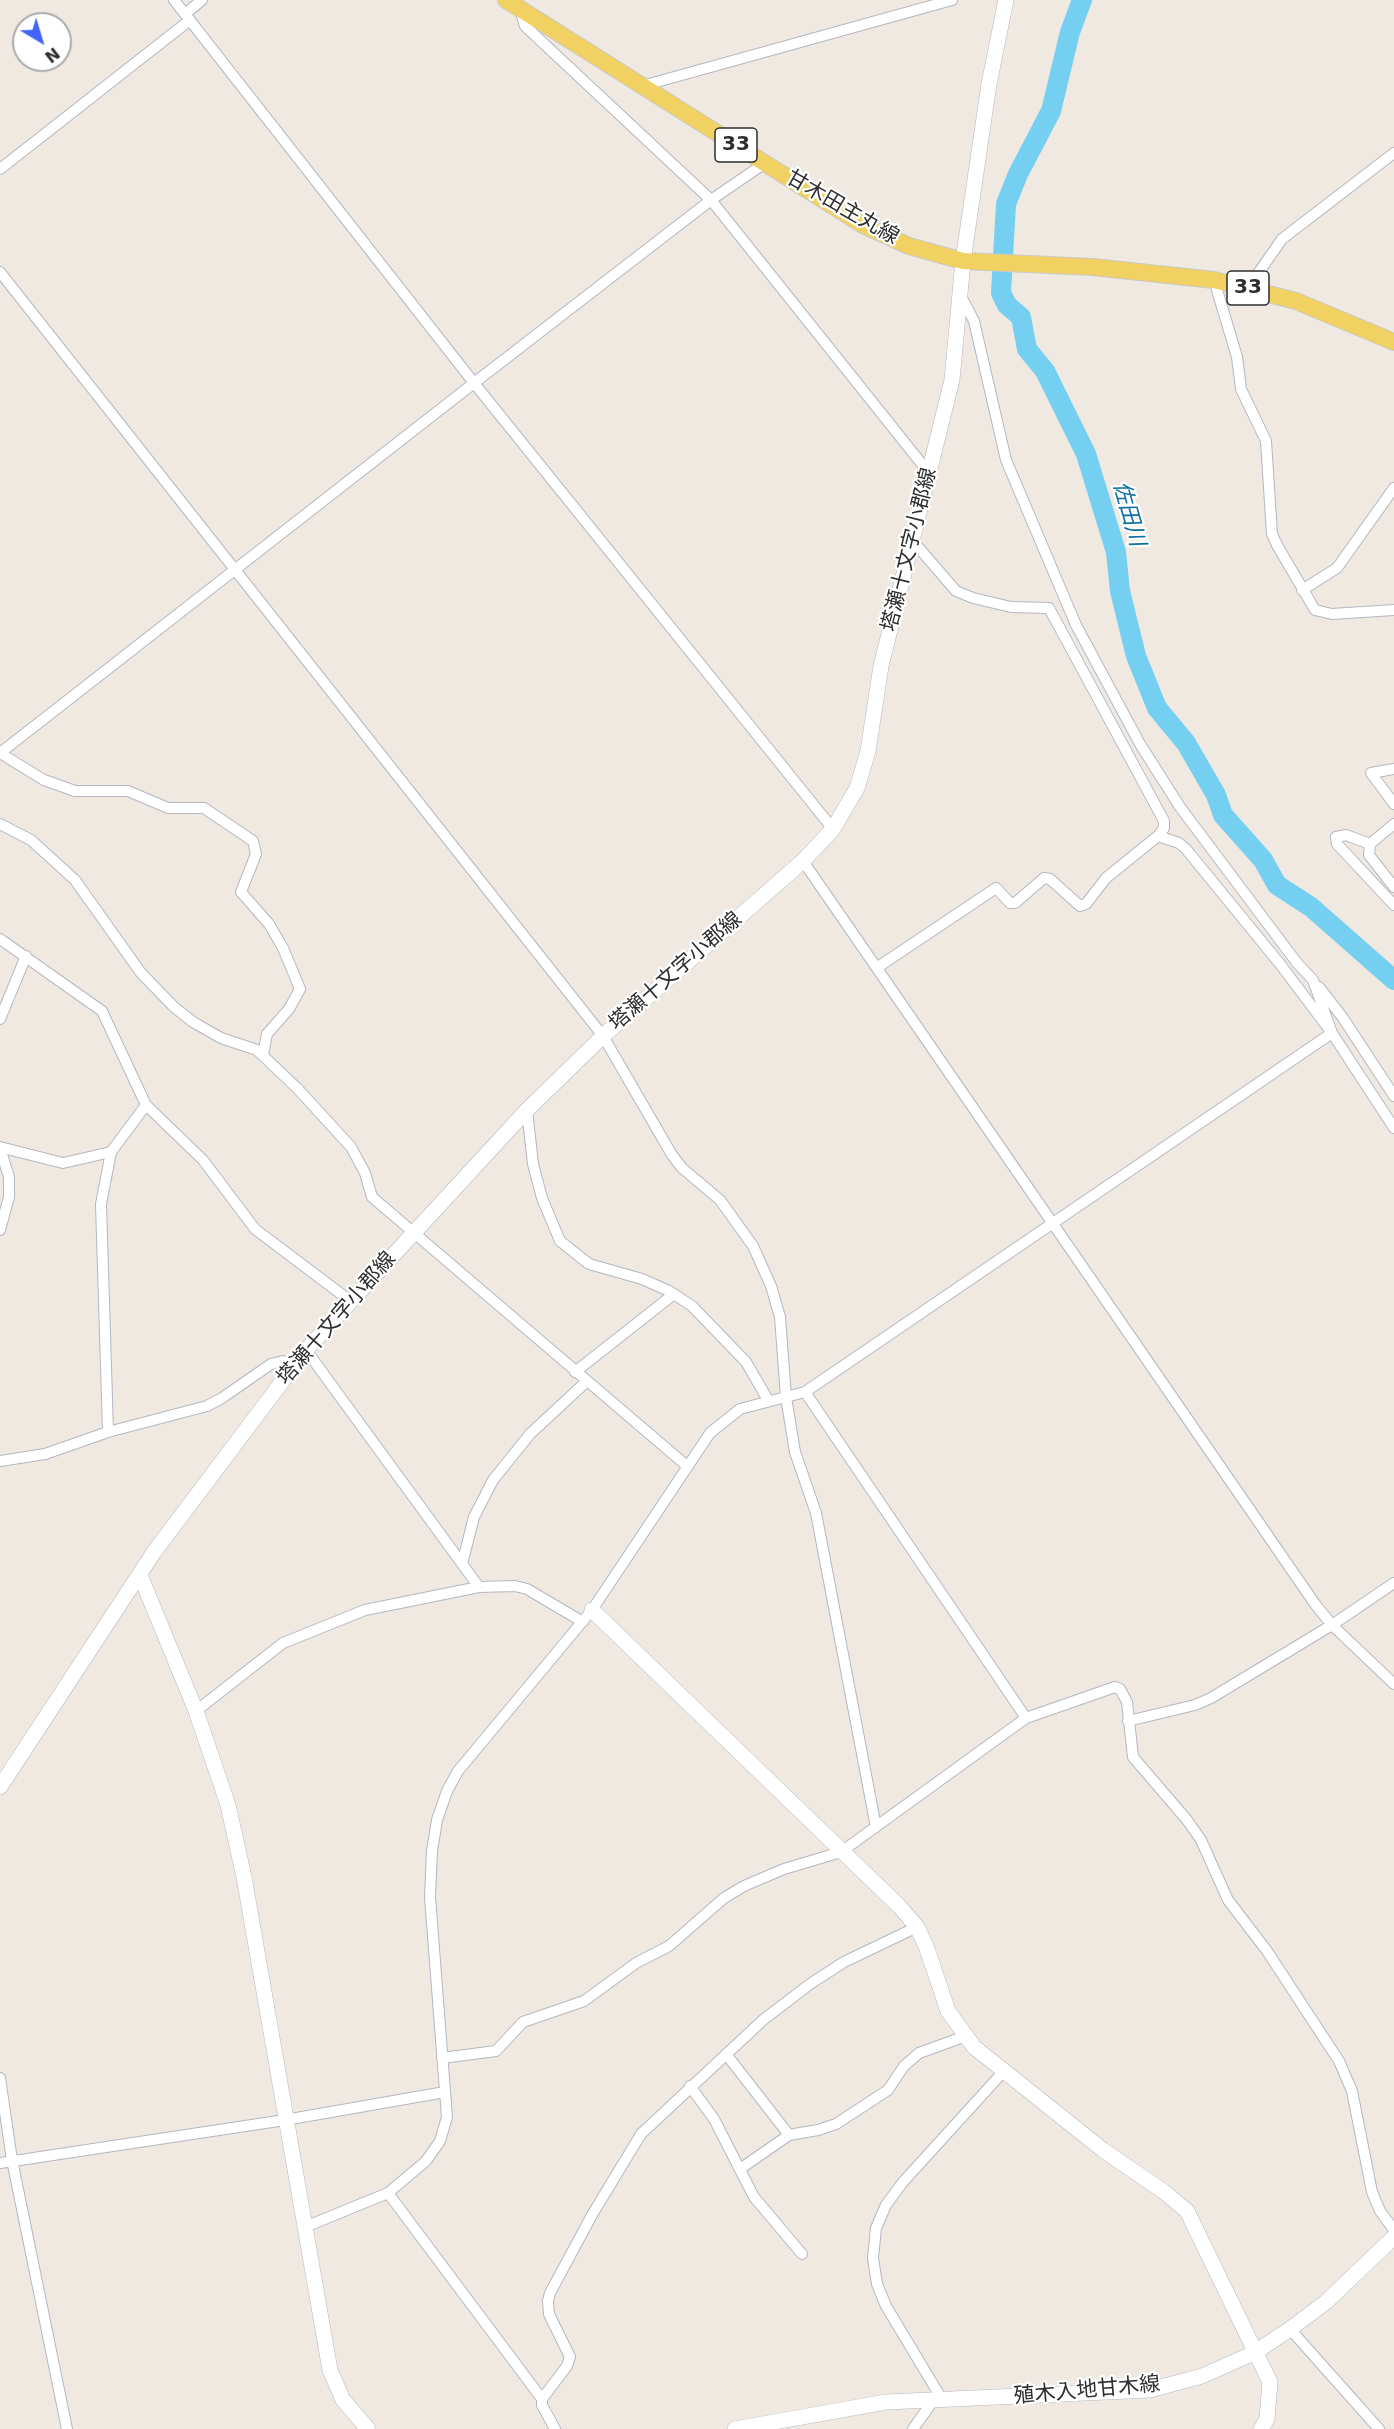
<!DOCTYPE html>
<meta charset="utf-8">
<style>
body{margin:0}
#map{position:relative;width:1394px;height:2429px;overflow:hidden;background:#efe9e1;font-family:"DejaVu Sans",sans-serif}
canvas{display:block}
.north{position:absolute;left:12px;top:12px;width:60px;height:60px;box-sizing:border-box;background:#fff;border:2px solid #ababab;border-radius:50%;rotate:142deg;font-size:16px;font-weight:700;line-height:24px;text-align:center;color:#2e2e2e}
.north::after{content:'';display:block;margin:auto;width:21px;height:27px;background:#4264fb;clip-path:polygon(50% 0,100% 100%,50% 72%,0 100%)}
</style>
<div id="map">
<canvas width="1394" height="2429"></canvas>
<div class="north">N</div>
</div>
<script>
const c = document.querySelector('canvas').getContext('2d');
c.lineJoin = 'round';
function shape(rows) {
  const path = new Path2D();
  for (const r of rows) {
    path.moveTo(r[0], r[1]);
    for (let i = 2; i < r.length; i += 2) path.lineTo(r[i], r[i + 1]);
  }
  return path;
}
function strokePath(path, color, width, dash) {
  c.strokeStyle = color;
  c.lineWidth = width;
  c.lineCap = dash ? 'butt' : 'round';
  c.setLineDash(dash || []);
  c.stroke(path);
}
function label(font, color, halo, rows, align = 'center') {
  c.font = font + ' "DejaVu Sans","Noto Sans JP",sans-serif';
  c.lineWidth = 4.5;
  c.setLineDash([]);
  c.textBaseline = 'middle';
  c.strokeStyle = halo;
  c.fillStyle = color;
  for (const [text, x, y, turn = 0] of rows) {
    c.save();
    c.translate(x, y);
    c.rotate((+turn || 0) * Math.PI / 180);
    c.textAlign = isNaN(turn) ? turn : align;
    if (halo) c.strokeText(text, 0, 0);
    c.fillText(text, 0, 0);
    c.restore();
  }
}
strokePath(shape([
 [1082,0,1070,32,1051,111,1018,174,1006,204,1001,293,1007,305,1021,317,1027,349,1045,371,1086,454,1116,552,1120,591,1136,656,1157,708,1186,743,1216,795,1223,815,1263,860,1277,885,1311,907,1394,980]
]), '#75cff0', 20);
const street = shape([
 [174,0,474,383,833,829],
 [520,9,525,26,711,200,929,473],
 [185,14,202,0],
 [642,86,952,0],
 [0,169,190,20],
 [0,272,603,1036,672,1155,682,1168,720,1200,753,1246,771,1286,780,1317,786,1397,795,1452,816,1513,876,1827],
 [1214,280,1237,357,1241,389,1266,441,1272,534,1277,545,1315,610,1332,614,1394,610],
 [1254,289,1257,275,1282,239,1394,153],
 [962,298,974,321,1006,460,1076,625,1140,744,1180,807,1297,963,1313,980,1332,1033],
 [1302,590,1337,568,1394,488],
 [1394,769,1371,773,1394,804],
 [0,824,31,840,75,880,141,973,174,1007,193,1022,221,1038,257,1050,297,1088,351,1147,365,1173,372,1197,687,1466],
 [1394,824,1370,844,1369,855,1394,887],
 [1158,836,1179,843,1186,849,1280,964,1332,1033,1394,1128],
 [1370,844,1346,835,1336,837,1337,844,1394,905],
 [803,861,1315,1604,1332,1625,1394,1684],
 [0,939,102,1011,146,1105,203,1160,255,1229,349,1300],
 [878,967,996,888,1010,903,1015,903,1044,878,1050,879,1080,906,1086,904,1106,878,1158,836,1164,828,1164,821,1049,608,1011,607,973,598,956,591,912,540],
 [1319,987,1343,1018,1394,1096],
 [0,1019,26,956],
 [263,1055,267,1034,289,1009,300,989,283,948,269,924,241,892,256,854,253,841,204,808,168,808,128,791,75,791,44,780,0,753,474,383,711,200,765,163],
 [527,1110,533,1164,542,1198,560,1241,589,1264,642,1279,669,1291,692,1306,746,1362,768,1400],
 [0,1147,63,1163,111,1152],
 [0,1148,9,1177,9,1197,0,1230],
 [306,1350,479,1587],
 [575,1372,674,1294],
 [805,1392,1026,1718],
 [108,1432,101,1204,111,1152,146,1105],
 [0,1461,45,1454,108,1432,207,1406,222,1398,271,1364,283,1361,294,1366],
 [462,1564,474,1517,493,1480,530,1434,586,1382],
 [196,1711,283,1643,365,1610,479,1587,515,1586,527,1589,583,1622],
 [1128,1721,1195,1705,1211,1698,1332,1625,1394,1583],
 [726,2054,789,2135],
 [442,2058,496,2051,523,2022,584,2001,636,1963,669,1946,724,1898,744,1886,784,1869,841,1852,1026,1718,1115,1687,1120,1689,1127,1702,1133,1757,1187,1820,1201,1840,1228,1900,1267,1951,1339,2061,1352,2091,1372,2192,1380,2211,1394,2230],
 [0,2078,12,2160,67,2429],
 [690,2086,714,2119,754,2197,802,2254],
 [0,2163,285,2120,445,2092],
 [740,2169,789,2135,818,2130,836,2124,888,2090,904,2066,919,2053,966,2036],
 [388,2193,542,2399,542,2405,555,2429],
 [305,2227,388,2193,426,2161,440,2141,447,2117,430,1897,432,1851,437,1820,447,1791,458,1771,592,1610,710,1433,740,1409,805,1392,1332,1033],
 [1290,2329,1379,2429],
 [542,2399,567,2366,570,2357,549,2314,548,2301,550,2293,592,2215,641,2134,763,2020,810,1984,844,1962,917,1927],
 [943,2401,886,2306,877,2284,873,2258,876,2228,886,2205,903,2182,1004,2071],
 [913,2429,933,2401]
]);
const secondary = shape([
 [140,1575,196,1711,228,1805,244,1877,330,2370,343,2400,368,2429],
 [592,1610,900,1907,917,1927,926,1946,948,2011,974,2047,1103,2150,1163,2191,1187,2211,1270,2382,1267,2419,1261,2429],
 [0,1787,154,1552,306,1350,527,1110,603,1036,803,861,833,829,857,788,868,751,881,666,952,380,963,261,989,84,1006,0],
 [735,2429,886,2402,1150,2390,1202,2376,1254,2353,1290,2329,1326,2302,1394,2237]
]);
const primary = shape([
 [506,0,863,225,909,246,963,261,1093,267,1214,280,1296,301,1394,342]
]);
strokePath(street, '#b4b7c1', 12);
strokePath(secondary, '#b4b7c1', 16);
strokePath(primary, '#c9c9c9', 18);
strokePath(street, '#fff', 10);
strokePath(secondary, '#fff', 15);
strokePath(primary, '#f2d163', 16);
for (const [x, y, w] of [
 [736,145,42],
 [1248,288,42]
]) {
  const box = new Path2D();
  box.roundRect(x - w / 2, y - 17, w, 34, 4.5);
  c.fillStyle = '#fff';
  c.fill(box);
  strokePath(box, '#2e2e2e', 1.5);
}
label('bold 20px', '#2e2e2e', null, [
 ["33",736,145],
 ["33",1248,288]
]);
label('21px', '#2e2e2e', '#fff', [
 ["甘木田主丸線",842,208,30],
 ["塔瀬十文字小郡線",910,550,-76],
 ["塔瀬十文字小郡線",676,972,-41],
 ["塔瀬十文字小郡線",337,1319,-49],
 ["殖木入地甘木線",1087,2391,-5]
]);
label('italic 22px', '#0d6fa3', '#fff', [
 ["佐田川",1128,514,74]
]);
</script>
